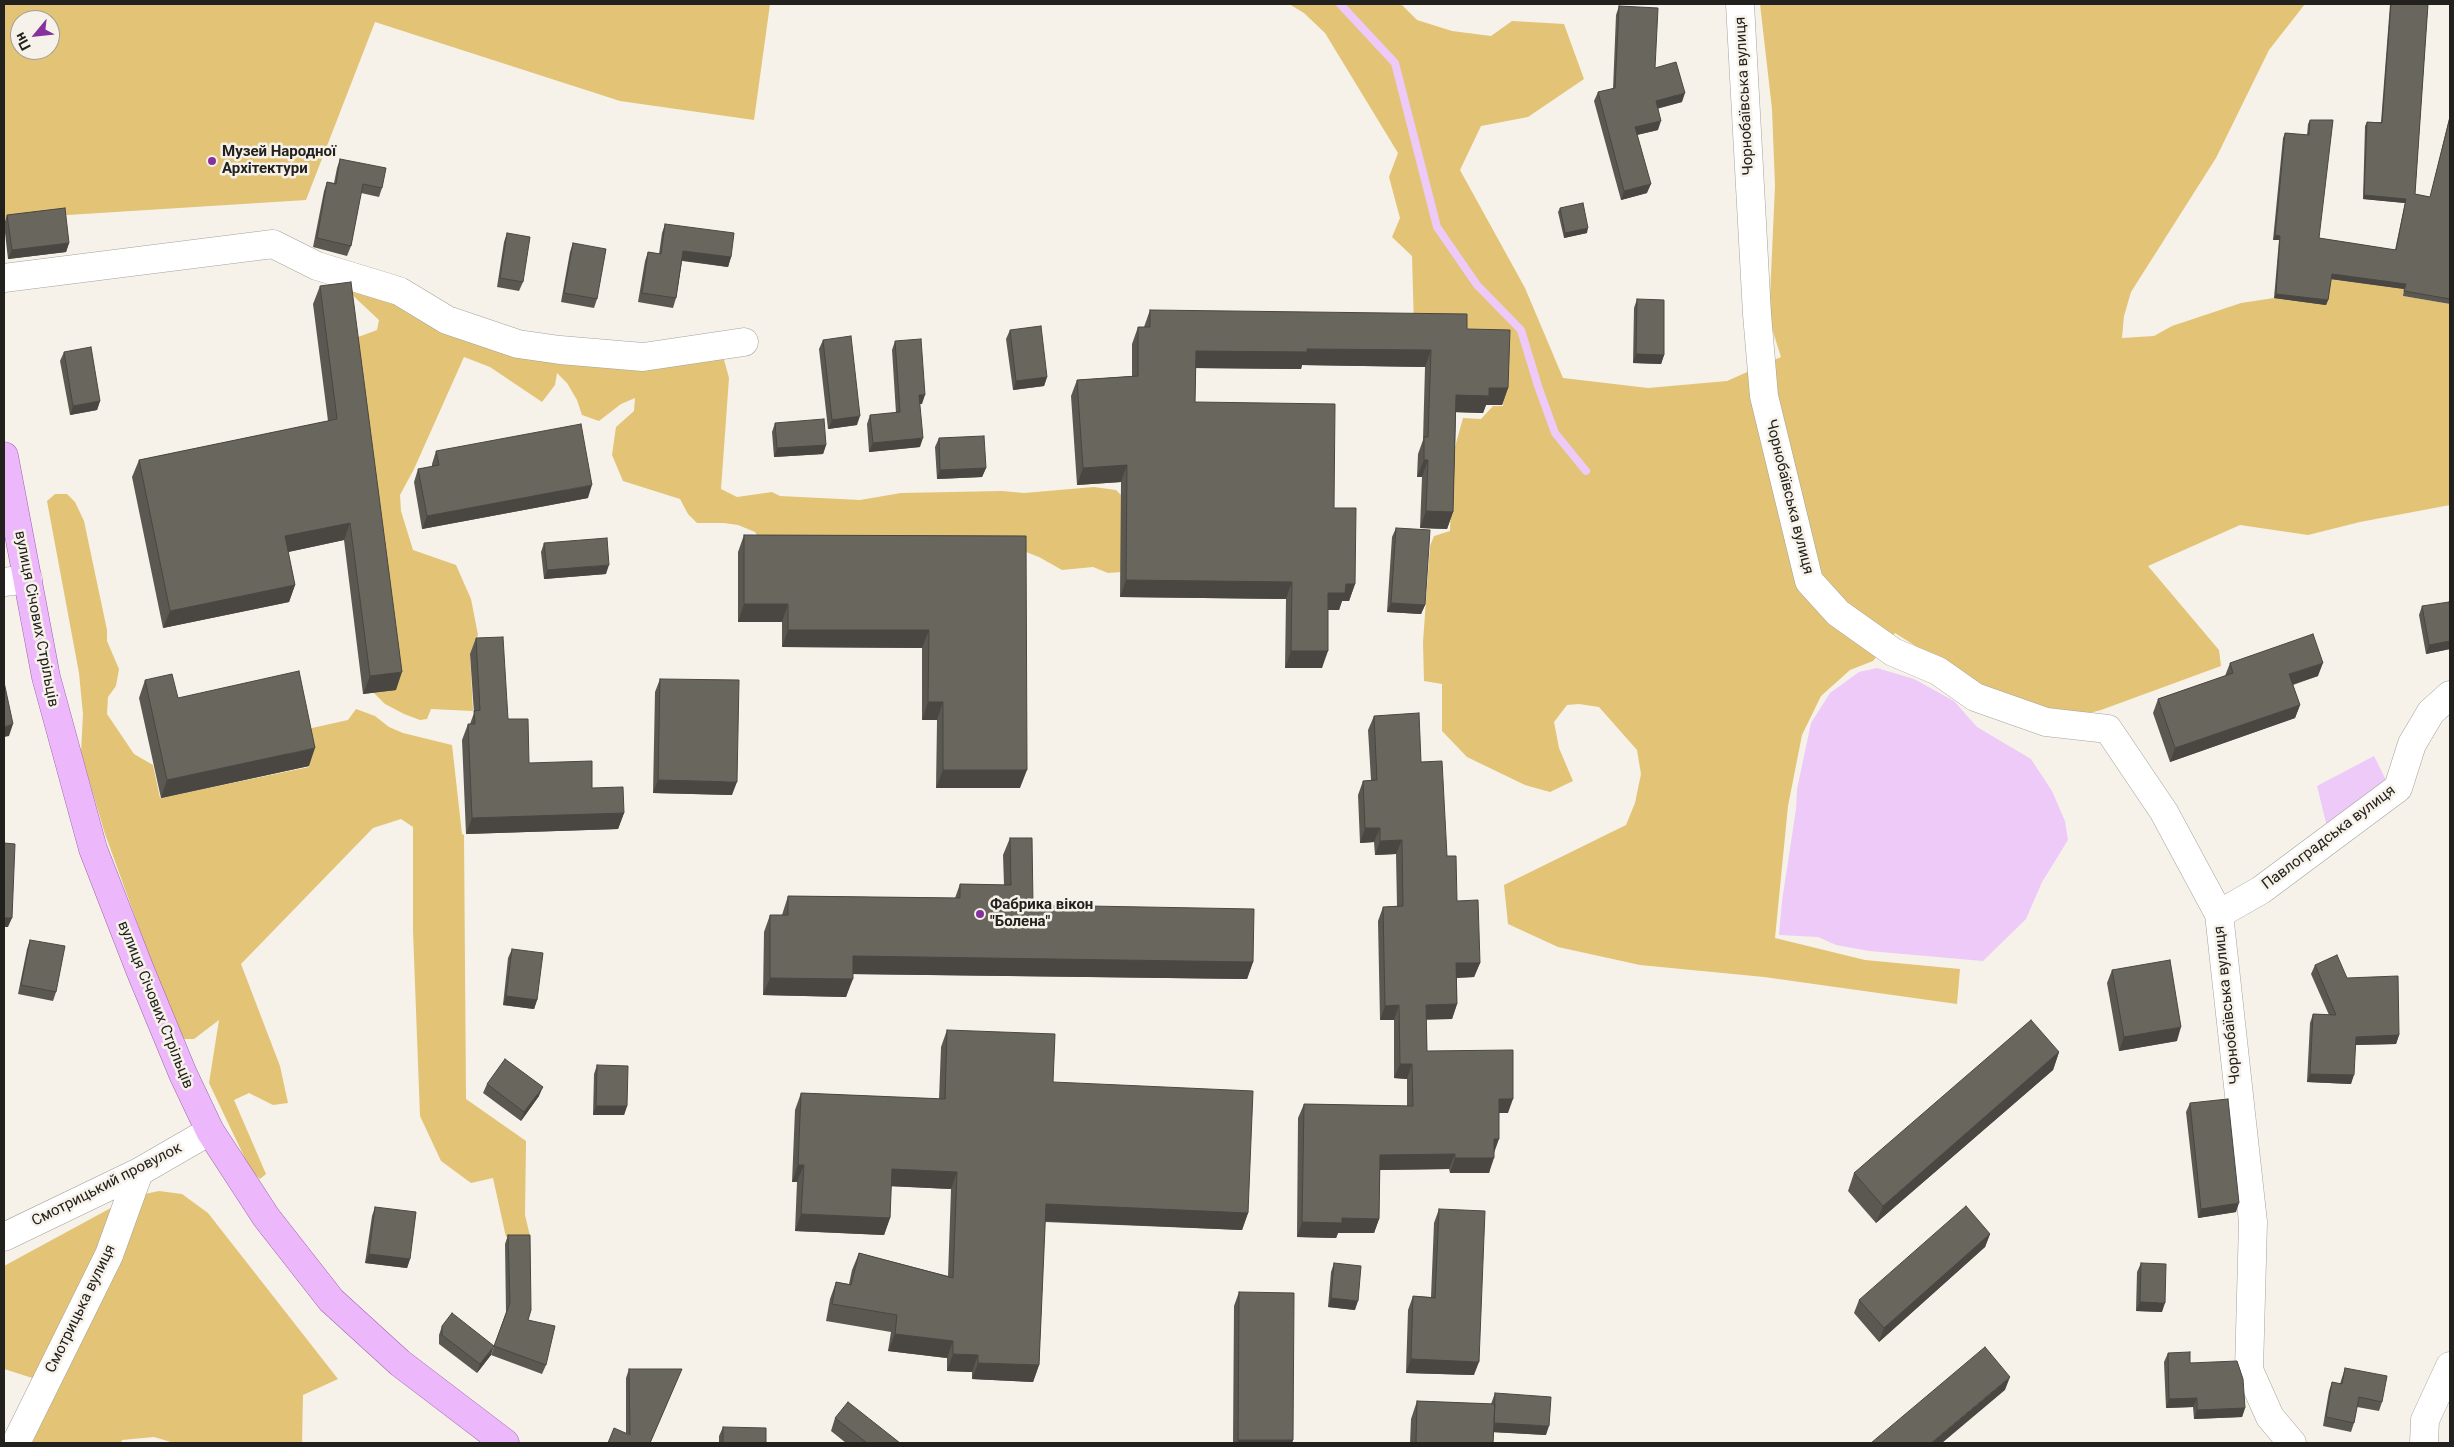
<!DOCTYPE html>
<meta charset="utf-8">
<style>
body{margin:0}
#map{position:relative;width:2454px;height:1447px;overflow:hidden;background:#f6f2e9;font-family:Roboto,sans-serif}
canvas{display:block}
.frame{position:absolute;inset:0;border:5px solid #22211e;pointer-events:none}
.north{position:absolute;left:10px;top:10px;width:50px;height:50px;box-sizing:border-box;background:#f6f2e9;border:1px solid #a19e98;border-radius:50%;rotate:242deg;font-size:14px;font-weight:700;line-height:20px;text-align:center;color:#22211e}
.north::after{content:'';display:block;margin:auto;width:18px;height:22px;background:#87319e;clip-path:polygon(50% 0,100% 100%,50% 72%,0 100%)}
</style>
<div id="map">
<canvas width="2454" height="1447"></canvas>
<div class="frame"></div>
<div class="north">Пн</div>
</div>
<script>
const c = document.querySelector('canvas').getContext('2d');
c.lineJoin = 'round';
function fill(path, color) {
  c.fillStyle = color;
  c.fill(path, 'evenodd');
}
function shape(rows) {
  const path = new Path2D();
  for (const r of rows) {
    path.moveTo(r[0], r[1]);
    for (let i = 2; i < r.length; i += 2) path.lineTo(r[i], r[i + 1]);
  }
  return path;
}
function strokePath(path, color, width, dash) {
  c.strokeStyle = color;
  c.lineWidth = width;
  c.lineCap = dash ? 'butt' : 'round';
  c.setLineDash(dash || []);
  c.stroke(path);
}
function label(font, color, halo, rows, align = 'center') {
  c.font = font + ' Roboto,sans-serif';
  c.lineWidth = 5;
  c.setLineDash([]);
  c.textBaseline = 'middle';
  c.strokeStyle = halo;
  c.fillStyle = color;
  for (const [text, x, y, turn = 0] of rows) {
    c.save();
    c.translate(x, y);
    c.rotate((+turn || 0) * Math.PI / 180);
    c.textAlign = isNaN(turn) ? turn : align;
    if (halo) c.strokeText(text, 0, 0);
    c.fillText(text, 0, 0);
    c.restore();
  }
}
fill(shape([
 [4,4,770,4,754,120,620,101,375,22,306,200,4,219],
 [20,20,50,20,50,50,20,50],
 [1289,4,1401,4,1417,20,1452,31,1491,36,1512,21,1564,24,1584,79,1528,117,1481,126,1460,170,1525,288,1563,378,1648,388,1727,381,1781,357,1769,319,1775,186,1772,109,1760,4,2305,4,2269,50,2216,158,2131,292,2124,316,2122,338,2154,336,2172,326,2241,303,2274,298,2331,279,2404,289,2403,296,2450,304,2450,505,2360,522,2308,535,2240,525,2148,566,2219,650,2221,666,2101,710,2082,715,2051,715,1984,689,1895,633,1873,661,1850,670,1821,696,1802,735,1788,806,1775,938,1865,960,1960,969,1957,1004,1764,977,1640,965,1558,947,1508,924,1504,885,1626,825,1635,803,1641,774,1637,750,1599,707,1579,704,1567,705,1554,722,1559,748,1573,781,1550,792,1525,785,1467,757,1442,731,1442,684,1424,681,1423,642,1430,546,1434,536,1450,531,1453,454,1463,418,1481,419,1493,406,1503,406,1504,347,1414,327,1412,256,1392,237,1400,218,1389,177,1398,153,1325,33,1304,13],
 [328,261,457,334,723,356,729,378,721,489,737,497,772,492,780,496,860,500,901,493,1002,491,1024,493,1094,487,1116,490,1122,496,1121,572,1108,573,1093,567,1062,570,1039,557,1026,552,763,544,755,532,738,525,724,523,697,523,688,514,680,499,623,481,612,455,616,427,634,411,635,398,621,404,599,421,582,415,577,400,567,383,557,373,555,385,542,402,490,367,464,357,414,469,400,495,401,511,413,550,456,565,471,599,478,635,470,655,473,711,431,709,427,719,420,720,404,714,385,704,374,693,396,689,350,340,377,330,379,320,348,291],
 [55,494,67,494,75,502,84,521,107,630,107,641,119,669,116,686,108,697,107,714,134,754,153,765,160,798,309,767,303,730,348,720,356,709,375,716,389,727,403,733,452,745,462,834,464,835,466,1099,526,1141,525,1215,530,1236,506,1237,493,1178,471,1183,441,1161,420,1116,413,931,413,827,401,819,373,828,241,964,280,1066,288,1103,273,1105,249,1093,234,1100,266,1174,260,1179,251,1171,209,1083,219,1020,194,1039,184,1039,170,1013,105,834,81,753,83,714,79,673,47,501],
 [159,1191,182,1194,208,1213,338,1379,303,1395,302,1443,174,1443,154,1437,122,1440,121,1443,24,1443,45,1382,4,1369,4,1266,131,1197]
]), '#e3c375');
fill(shape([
 [1877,668,1914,679,1954,701,1977,727,2031,759,2052,791,2065,821,2068,840,2042,882,2026,919,1983,961,1869,951,1836,945,1818,937,1779,935,1782,901,1796,809,1797,789,1811,723,1830,693,1859,672],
 [2374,756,2388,784,2327,827,2317,786]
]), '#edcaf8');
strokePath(shape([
 [1340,4,1395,63,1437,227,1477,285,1521,330,1538,386,1555,433,1586,471]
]), '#edcaf8', 8);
const minor = shape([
 [1740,4,1757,314,1764,396,1809,581,1838,613,1893,652,1938,671,1975,697,2046,722,2108,729,2164,812,2219,914,2253,1222,2249,1370,2270,1417,2292,1443],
 [4,278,273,244,317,266,399,291,447,320,518,344,560,350,643,357,744,342],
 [4,582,28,579],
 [2219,914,2261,890,2398,788,2412,744,2431,712,2450,695],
 [4,1237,139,1172,210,1131],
 [16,1443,109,1255,139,1172],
 [2424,1443,2425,1420,2450,1366]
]);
const major = shape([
 [4,456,46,677,93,849,140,970,183,1074,210,1131,266,1217,331,1300,400,1363,505,1443]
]);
strokePath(minor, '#a5a29a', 29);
strokePath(major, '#9e64ac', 29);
strokePath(minor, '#fff', 28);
strokePath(major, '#edb8fb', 28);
fill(shape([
 [2390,4,2428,4,2415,194,2430,197,2450,115,2450,304,2403,296,2404,289,2331,279,2328,300,2326,305,2274,298,2279,240,2273,240,2283,138,2285,133,2307,135,2308,124,2310,120,2319,238,2395,250,2405,203,2363,199,2365,126,2367,122,2381,122],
 [1619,6,1655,68,1682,102,1658,108,1658,130,1637,135,1647,193,1621,200,1594,101,1598,92,1613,89,1616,15],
 [340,159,382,188,379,197,361,193,351,246,347,256,313,247,324,191,327,182,334,183,337,168],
 [1560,208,1587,233,1564,238,1558,212],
 [7,215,69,243,66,252,8,259,4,224],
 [665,224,731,257,728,267,682,261,676,298,673,308,638,302,645,261,648,252,659,254,662,233],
 [507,233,523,282,519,291,497,287,504,242],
 [573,243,597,299,594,308,561,302,570,252],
 [320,286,396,690,363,694,344,540,288,552,295,585,289,602,163,628,132,477,139,460,328,421,313,304],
 [1637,299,1664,355,1661,364,1633,363,1634,308],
 [1150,310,1467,329,1508,388,1502,405,1486,405,1483,413,1456,412,1453,512,1447,529,1420,528,1422,477,1417,477,1418,454,1423,440,1425,367,1302,365,1301,369,1196,368,1195,402,1334,508,1355,584,1349,601,1342,601,1339,610,1328,610,1322,668,1285,668,1286,599,1120,597,1121,482,1077,485,1071,396,1077,380,1132,376,1132,344,1138,327,1144,327],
 [1010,330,1047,377,1044,386,1013,390,1006,339],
 [823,340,857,425,828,429,819,349],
 [895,341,922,404,920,404,920,447,869,452,867,424,870,415,896,413,892,350],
 [64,352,100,401,97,410,70,415,60,361],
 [775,423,826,445,823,454,774,457,772,432],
 [939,438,986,468,982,477,937,479,935,447],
 [436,451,588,498,422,529,414,482,418,469,432,467,432,464],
 [1396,528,1425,605,1421,614,1387,612,1392,537],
 [744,535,1026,536,1020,788,936,788,937,720,922,720,922,648,782,647,782,622,738,622,738,552],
 [544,543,606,574,544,579,541,552],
 [2422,606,2450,610,2450,649,2426,654,2419,615],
 [476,638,508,719,529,763,592,788,624,813,618,829,466,834,462,740,468,724,470,724,474,713,470,654],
 [2230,663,2318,676,2293,685,2300,705,2295,718,2170,762,2153,713,2158,699,2225,676],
 [660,679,732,795,653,793,655,692],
 [145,680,178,698,309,766,161,798,139,698],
 [1374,716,1421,762,1447,856,1457,901,1480,963,1474,977,1457,978,1457,1004,1452,1019,1426,1019,1427,1051,1508,1113,1499,1113,1494,1153,1489,1173,1450,1173,1449,1169,1380,1170,1379,1219,1374,1233,1338,1233,1336,1238,1297,1237,1298,1118,1304,1104,1407,1106,1407,1079,1394,1078,1394,1020,1380,1020,1378,921,1383,907,1397,906,1396,854,1375,855,1374,842,1360,843,1358,795,1363,781,1371,780,1368,730],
 [1010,838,1033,905,1253,962,1247,979,853,974,846,997,763,995,764,932,770,915,782,915,788,896,955,898,960,884,1004,885,1003,855],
 [30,940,56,992,53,1001,18,994,27,949],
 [512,949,537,1000,534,1009,503,1005,508,958],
 [2315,965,2347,978,2399,1035,2396,1044,2355,1045,2351,1084,2307,1082,2310,1023,2313,1014,2329,1015,2311,974],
 [2112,970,2177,1041,2119,1051,2107,983],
 [947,1030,1053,1082,1248,1213,1242,1230,1045,1222,1039,1365,1033,1382,972,1379,972,1372,947,1371,947,1358,888,1351,891,1332,826,1321,830,1299,836,1282,849,1284,852,1270,859,1253,948,1276,951,1189,891,1186,890,1218,884,1235,795,1231,797,1182,792,1182,795,1110,801,1093,939,1099,941,1047],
 [2059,1052,2053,1070,1876,1223,1848,1191,1854,1173],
 [597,1065,627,1106,624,1115,593,1115,594,1074],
 [487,1084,539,1096,521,1121,483,1093],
 [2190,1103,2236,1212,2198,1218,2186,1112],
 [375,1207,410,1259,407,1268,365,1263,372,1216],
 [1439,1209,1474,1375,1406,1373,1408,1310,1413,1296,1431,1297,1434,1223],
 [1990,1234,1985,1247,1879,1342,1854,1313,1859,1300],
 [508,1235,528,1320,546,1365,542,1374,491,1355,506,1312,505,1244],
 [1334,1263,1355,1310,1328,1307,1331,1272],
 [2141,1263,2162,1312,2136,1311,2137,1272],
 [1239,1292,1293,1440,1292,1443,1233,1443,1234,1306],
 [442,1326,491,1355,477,1373,439,1344,439,1335],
 [2168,1353,2190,1363,2245,1408,2242,1417,2194,1419,2193,1407,2166,1408,2164,1362],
 [2345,1368,2382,1402,2379,1411,2357,1407,2354,1423,2351,1432,2323,1426,2329,1391,2332,1382,2340,1384],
 [629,1369,678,1378,650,1443,626,1433,626,1378],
 [1495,1393,1546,1435,1494,1432,1493,1443,1410,1443,1411,1419,1417,1401,1491,1404],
 [835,1418,900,1443,846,1443,831,1431],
 [723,1427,766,1443,719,1443,719,1436]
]), '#5a5851');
fill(shape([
 [1685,93,1682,102,1653,110,1656,101],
 [1661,121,1658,130,1632,136,1635,127],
 [1651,184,1647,193,1621,200,1624,191],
 [2364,195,2406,199,2405,203,2363,199],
 [1588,228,1587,233,1564,238,1565,233],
 [2275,235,2280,236,2279,240,2273,240],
 [69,243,66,252,8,259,12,250],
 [683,251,731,257,728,267,680,260],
 [2332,274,2406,284,2404,289,2330,279],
 [2276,294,2328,300,2326,305,2274,298],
 [1307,349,1431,350,1425,367,1302,365,1301,369,1190,368,1196,351],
 [1636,354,1664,355,1661,364,1633,363],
 [1047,377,1044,386,1013,390,1016,381],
 [1489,388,1508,388,1502,405,1486,405,1483,413,1450,412,1456,395],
 [919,395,925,395,922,404,916,404],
 [100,401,97,410,70,415,73,406],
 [860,416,857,425,828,429,832,420],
 [923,438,920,447,869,452,873,443],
 [826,445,823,454,774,457,777,448],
 [1424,460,1428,460,1422,477,1417,477],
 [1127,465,1121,482,1077,485,1083,468],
 [986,468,982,477,937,479,940,470],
 [592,485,588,498,422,529,427,516],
 [1426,511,1453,512,1447,529,1420,528],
 [350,523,344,540,279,554,285,536],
 [609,565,606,574,544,579,547,570],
 [1126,580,1292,582,1286,599,1120,597],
 [1346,584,1355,584,1349,601,1342,601,1339,610,1322,610,1328,593],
 [295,585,289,602,163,628,170,611],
 [1391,603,1425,605,1421,614,1387,612],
 [744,604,788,604,782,622,738,622],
 [788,630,929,630,922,648,782,647],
 [2450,641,2450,649,2426,654,2429,645],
 [1291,651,1328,651,1322,668,1285,668],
 [2323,663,2318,676,2284,687,2289,674],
 [402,672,396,690,363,694,370,676],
 [928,702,943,702,937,720,922,720],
 [2300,705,2295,718,2170,762,2175,748],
 [13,724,9,736,4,737,4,727],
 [315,748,309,766,161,798,167,780],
 [943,770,1027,770,1020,788,936,788],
 [658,780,737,782,732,795,653,793],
 [624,813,618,829,466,834,472,818],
 [1365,828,1380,828,1374,842,1360,843],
 [1402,840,1396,854,1375,855,1380,841],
 [4,918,12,918,8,927,4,927],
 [853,956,1253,962,1247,979,847,974],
 [1456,963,1480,963,1474,977,1451,978],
 [770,978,853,979,846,997,763,995],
 [506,996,537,1000,534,1009,503,1005],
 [1457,1004,1452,1019,1421,1020,1426,1005],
 [1399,1005,1394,1020,1380,1020,1385,1006],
 [2181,1027,2177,1041,2119,1051,2124,1037],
 [2399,1035,2396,1044,2353,1045,2356,1037],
 [2059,1052,2053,1070,1876,1223,1883,1206],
 [1400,1064,1412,1064,1407,1079,1394,1078],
 [2310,1074,2354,1075,2351,1084,2307,1082],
 [543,1087,539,1096,521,1121,524,1112],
 [1499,1099,1513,1099,1508,1113,1494,1113],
 [596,1106,627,1106,624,1115,593,1115],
 [1494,1139,1499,1139,1494,1153],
 [1455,1154,1449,1169,1375,1170,1380,1155],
 [1455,1158,1494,1158,1489,1173,1450,1173],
 [798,1165,804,1165,797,1182,792,1182],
 [892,1169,957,1172,951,1189,886,1186],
 [2239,1203,2236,1212,2198,1218,2201,1209],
 [1046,1204,1248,1213,1242,1230,1040,1221],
 [801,1214,890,1218,884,1235,795,1231],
 [1342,1218,1379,1219,1374,1233,1338,1233,1336,1238,1297,1237,1302,1222],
 [1990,1234,1985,1247,1879,1342,1884,1328],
 [369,1254,410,1259,407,1268,365,1263],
 [1331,1298,1358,1301,1355,1310,1328,1307],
 [2140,1302,2165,1303,2162,1312,2136,1311],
 [895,1334,953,1341,947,1358,888,1351],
 [494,1346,491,1355,477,1373,480,1364],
 [953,1354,978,1355,972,1372,947,1371],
 [1411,1359,1479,1362,1474,1375,1406,1373],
 [978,1363,1039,1365,1033,1382,972,1379],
 [2010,1377,2005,1390,1942,1443,1931,1443],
 [2197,1398,2193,1407,2166,1408,2169,1399],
 [2245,1408,2242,1417,2194,1419,2197,1410],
 [1493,1423,1549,1426,1546,1435,1490,1432],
 [1238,1440,1293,1440,1292,1443,1237,1443]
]), '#4a4742');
const building = shape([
 [2391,4,2428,4,2415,194,2430,197,2450,117,2450,299,2404,291,2406,284,2332,274,2328,300,2276,294,2280,236,2275,235,2285,133,2309,135,2310,120,2333,120,2319,238,2396,250,2406,199,2364,195,2367,122,2382,123,2391,4],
 [1619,6,1658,8,1655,68,1676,62,1685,93,1656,101,1661,121,1635,127,1651,184,1624,191,1598,92,1615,88,1619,6],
 [340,159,386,168,382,188,363,184,351,246,317,238,327,182,336,184,340,159],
 [1583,203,1588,228,1565,233,1560,208,1583,203],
 [65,208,69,243,12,250,7,215,65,208],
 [665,224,734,233,731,257,683,251,676,298,642,293,648,252,661,254,665,224],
 [507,233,530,237,523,282,500,278,507,233],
 [573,243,606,249,597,299,564,293,573,243],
 [351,282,402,672,370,676,350,523,285,536,295,585,170,611,139,460,337,419,320,286,351,282],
 [1637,299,1664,300,1664,355,1636,354,1637,299],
 [1150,310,1467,314,1467,329,1510,330,1508,388,1489,388,1489,396,1456,395,1453,512,1426,511,1428,460,1424,460,1424,437,1428,437,1431,350,1307,349,1307,352,1196,351,1195,402,1335,404,1334,508,1356,508,1355,584,1346,584,1345,593,1328,593,1328,651,1291,651,1292,582,1126,580,1127,465,1083,468,1077,380,1138,376,1138,327,1150,327,1150,310],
 [1041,326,1047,377,1016,381,1010,330,1041,326],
 [851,336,860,416,832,420,823,340,851,336],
 [921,339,925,395,919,395,923,438,873,443,870,415,900,412,895,341,921,339],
 [91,347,100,401,73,406,64,352,91,347],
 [824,419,826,445,777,448,775,423,824,419],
 [581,424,592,485,427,516,418,469,439,465,436,451,581,424],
 [984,436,986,468,940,470,939,438,984,436],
 [1396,528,1430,530,1425,605,1391,603,1396,528],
 [744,535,1026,536,1027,770,943,770,943,702,928,702,929,630,788,630,788,604,744,604,744,535],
 [607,538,609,565,547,570,544,543,607,538],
 [2449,602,2450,610,2450,641,2429,645,2422,606,2449,602],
 [2313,634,2323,663,2289,674,2300,705,2175,748,2158,699,2233,673,2230,663,2313,634],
 [503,637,508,719,528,719,529,763,592,761,592,788,623,787,624,813,472,818,468,724,475,724,474,711,480,710,476,638,503,637],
 [299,671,315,748,167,780,145,680,172,674,178,698,299,671],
 [660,679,739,680,737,782,658,780,660,679],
 [4,682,13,724,4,727,4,682],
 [1419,713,1421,762,1442,761,1447,856,1456,856,1457,901,1478,900,1480,963,1456,963,1457,1004,1426,1005,1427,1051,1513,1050,1513,1099,1499,1099,1499,1139,1494,1139,1494,1158,1455,1158,1455,1154,1380,1155,1379,1219,1342,1218,1342,1223,1302,1222,1304,1104,1413,1106,1412,1064,1400,1064,1399,1005,1385,1006,1383,907,1403,906,1402,840,1380,841,1380,828,1365,828,1363,781,1377,780,1374,716,1419,713],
 [1010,838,1032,838,1033,905,1254,909,1253,962,853,956,853,979,770,978,770,915,788,915,788,896,960,898,960,884,1011,885,1010,838],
 [4,843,15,844,12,918,4,918,4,843],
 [30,940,65,946,56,992,21,985,30,940],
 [512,949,543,953,537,1000,506,996,512,949],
 [2337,955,2347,978,2398,976,2399,1035,2356,1037,2354,1075,2310,1074,2313,1014,2336,1015,2315,965,2337,955],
 [2170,960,2181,1027,2124,1037,2112,970,2170,960],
 [2031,1020,2059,1052,1883,1206,1854,1173,2031,1020],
 [947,1030,1055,1034,1053,1082,1253,1091,1248,1213,1046,1204,1039,1365,978,1363,978,1355,953,1354,953,1341,895,1334,897,1315,832,1304,836,1282,851,1285,859,1253,953,1278,957,1172,892,1169,890,1218,801,1214,804,1165,798,1165,801,1093,945,1099,947,1030],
 [505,1059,543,1087,524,1112,487,1084,505,1059],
 [597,1065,628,1066,627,1106,596,1106,597,1065],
 [2228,1099,2239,1203,2201,1209,2190,1103,2228,1099],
 [1966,1206,1990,1234,1884,1328,1859,1300,1966,1206],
 [375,1207,416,1212,410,1259,369,1254,375,1207],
 [1439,1209,1485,1211,1479,1362,1411,1359,1413,1296,1435,1298,1439,1209],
 [508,1235,530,1235,531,1310,528,1320,555,1326,546,1365,494,1346,510,1303,508,1235],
 [1334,1263,1361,1266,1358,1301,1331,1298,1334,1263],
 [2141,1263,2166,1264,2165,1303,2140,1302,2141,1263],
 [1239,1292,1294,1293,1293,1440,1238,1440,1239,1292],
 [452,1313,494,1346,480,1364,442,1335,442,1326,452,1313],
 [1985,1347,2010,1377,1931,1443,1871,1443,1985,1347],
 [2190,1352,2190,1363,2237,1361,2243,1379,2245,1408,2197,1410,2197,1398,2169,1399,2168,1353,2190,1352],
 [2345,1368,2387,1376,2382,1402,2359,1397,2354,1423,2326,1417,2332,1382,2342,1384,2345,1368],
 [629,1369,682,1369,650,1443,608,1443,614,1428,630,1435,629,1369],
 [1495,1393,1551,1397,1549,1426,1494,1423,1495,1393],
 [1417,1401,1495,1404,1493,1443,1416,1443,1417,1401],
 [848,1402,900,1443,867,1443,835,1418,848,1402],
 [723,1427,766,1428,766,1443,710,1443,723,1443,723,1427]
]);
fill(building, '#69665e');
strokePath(building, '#4a4742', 1);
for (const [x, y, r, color] of [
 [212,161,5,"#87319e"],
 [980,914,5,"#87319e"]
]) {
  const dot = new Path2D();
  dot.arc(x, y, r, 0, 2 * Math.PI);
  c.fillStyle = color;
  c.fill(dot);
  strokePath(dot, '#f6f2e9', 2);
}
label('15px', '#22211e', '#f6f2e9', [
 ["Чорнобаївська вулиця",1745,96,-93],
 ["Чорнобаївська вулиця",1789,497,76],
 ["вулиця Січових Стрільців",36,619,79],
 ["Павлоградська вулиця",2329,838,-37],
 ["вулиця Січових Стрільців",155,1005,68],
 ["Чорнобаївська вулиця",2228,1005,-96],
 ["Смотрицький провулок",107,1185,-27],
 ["Смотрицька вулиця",81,1309,-64]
]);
label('bold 15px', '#22211e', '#f6f2e9', [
 ["Музей Народної",222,152],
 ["Архітектури",222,169],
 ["Фабрика вікон",990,905],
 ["\"Болена\"",990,922]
], 'left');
</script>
